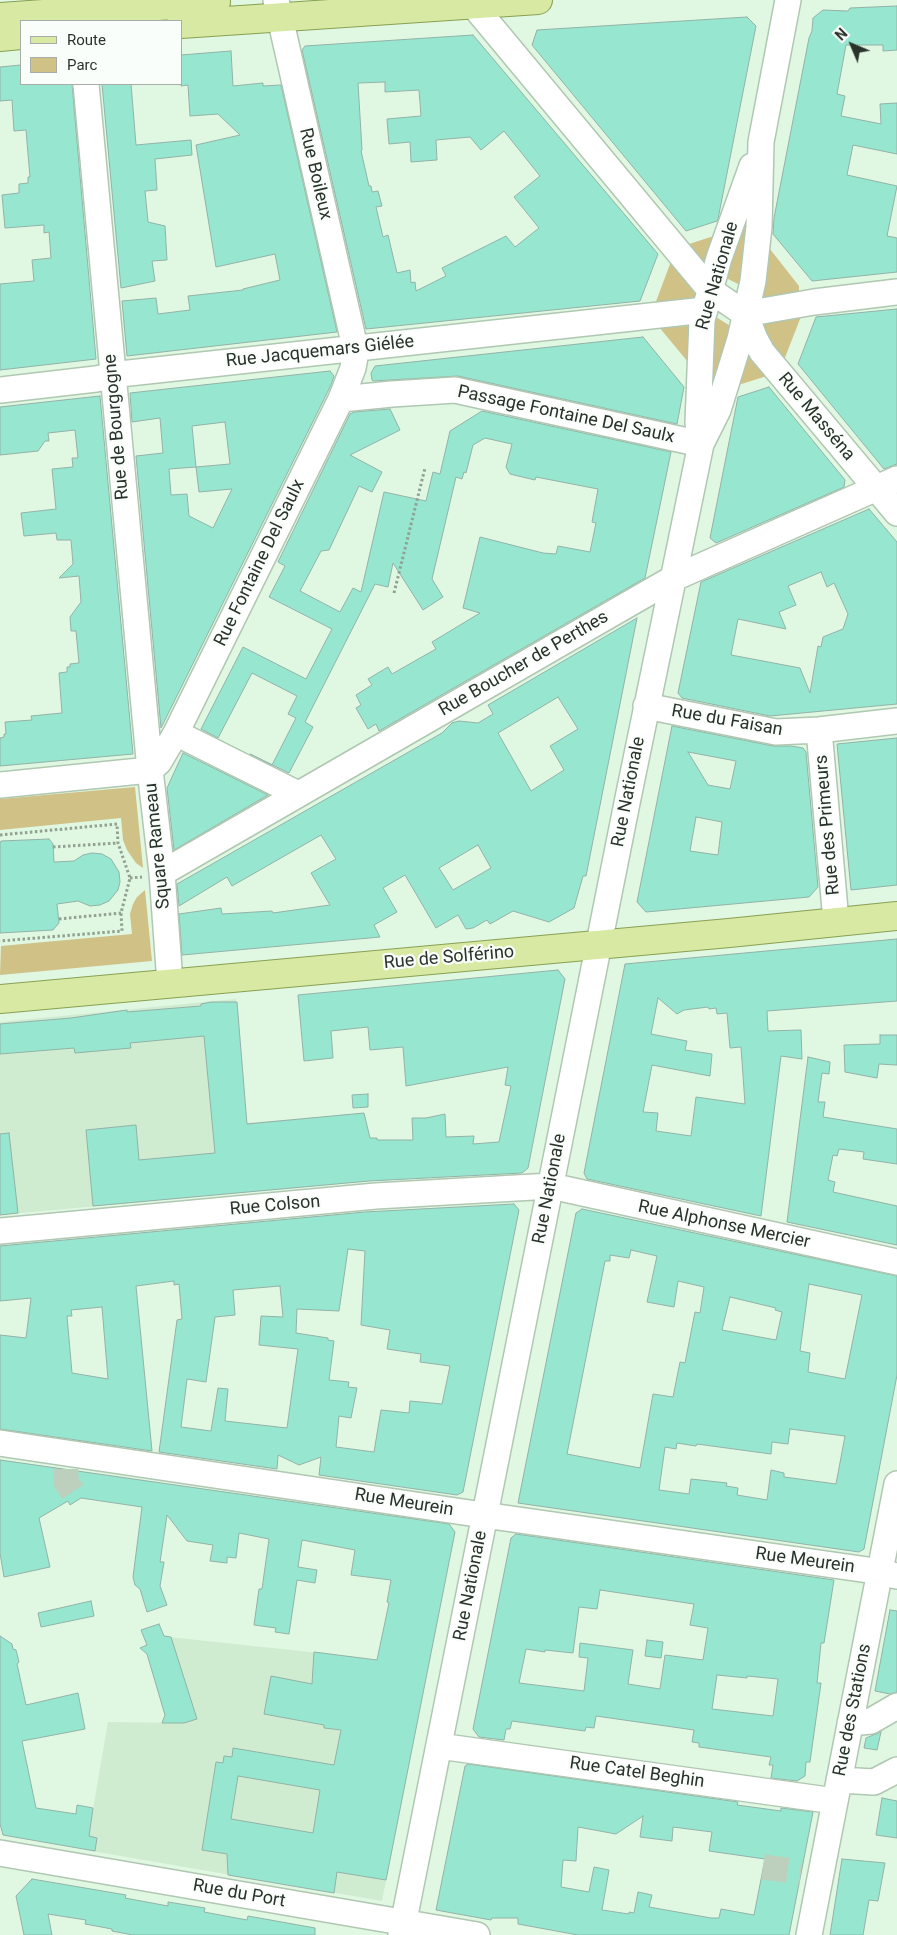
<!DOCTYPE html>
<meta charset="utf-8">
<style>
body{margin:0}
#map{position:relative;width:897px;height:1935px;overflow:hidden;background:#e0f7e2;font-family:Roboto,sans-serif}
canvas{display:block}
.legend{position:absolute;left:20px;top:20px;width:162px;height:65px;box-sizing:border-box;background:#fafefa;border:1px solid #a7ada7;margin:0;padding:6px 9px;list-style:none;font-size:15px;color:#2a332b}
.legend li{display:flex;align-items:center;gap:10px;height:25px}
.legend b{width:25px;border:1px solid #a7ada7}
.north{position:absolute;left:827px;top:20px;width:50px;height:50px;-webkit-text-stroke:4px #fafefa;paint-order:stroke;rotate:315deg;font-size:14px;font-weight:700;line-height:20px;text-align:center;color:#2a332b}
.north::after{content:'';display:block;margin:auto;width:18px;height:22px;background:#2a332b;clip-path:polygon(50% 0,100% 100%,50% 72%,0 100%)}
</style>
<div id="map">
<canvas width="897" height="1935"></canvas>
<ul class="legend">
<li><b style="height:6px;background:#d7e9a3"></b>Route</li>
<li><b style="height:14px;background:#d0c187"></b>Parc</li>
</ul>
<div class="north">N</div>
</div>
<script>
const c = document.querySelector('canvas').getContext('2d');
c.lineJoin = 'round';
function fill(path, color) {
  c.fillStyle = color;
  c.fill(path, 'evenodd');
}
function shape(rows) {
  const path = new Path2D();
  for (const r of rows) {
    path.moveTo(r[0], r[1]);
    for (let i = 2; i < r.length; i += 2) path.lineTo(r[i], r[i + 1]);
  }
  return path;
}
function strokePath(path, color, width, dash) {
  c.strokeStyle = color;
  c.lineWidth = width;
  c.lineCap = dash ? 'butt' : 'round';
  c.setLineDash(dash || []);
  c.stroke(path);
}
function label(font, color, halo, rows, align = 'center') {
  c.font = font + ' Roboto,sans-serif';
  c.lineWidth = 4.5;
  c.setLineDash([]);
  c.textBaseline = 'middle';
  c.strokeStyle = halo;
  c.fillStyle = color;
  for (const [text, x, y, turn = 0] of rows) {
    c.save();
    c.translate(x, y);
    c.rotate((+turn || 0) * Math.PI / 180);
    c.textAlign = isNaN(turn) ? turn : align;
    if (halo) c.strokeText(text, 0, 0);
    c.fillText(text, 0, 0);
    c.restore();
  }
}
fill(shape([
 [236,999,247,1123,364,1113,371,1143,369,1181,0,1215,0,1022],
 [169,1637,338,1655,324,1728,413,1740,382,1901,86,1850,108,1722,184,1723,158,1641]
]), '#cfecd1');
fill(shape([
 [737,227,753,230,742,286,724,277],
 [720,234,709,269,686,245],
 [766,244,799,286,799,294,761,299],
 [673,256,697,293,692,302,654,307],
 [802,314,784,360,765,335,763,327,766,322],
 [716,317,735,329,736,335,705,402,706,323],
 [688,326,693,328,693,368,659,327],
 [746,355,750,356,767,376,735,386],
 [135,787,143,868,136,863,127,850,123,840,121,818,0,830,0,799],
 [145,890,152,961,0,975,1,946,132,934,130,914,133,904,137,897]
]), '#d0c187');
const building = shape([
 [897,6,897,50,883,51,883,45,846,45,837,94,845,96,841,116,881,124,880,104,897,103,897,154,853,145,847,175,897,186,887,236,897,238,897,272,812,281,773,234,774,218,809,38,812,31,813,18,823,10,848,11,850,8,897,6],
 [747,17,756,26,718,219,717,221,686,231,532,45,537,30,747,17],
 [473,35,658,254,640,301,366,329,302,50,305,46,473,35],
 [385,82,385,92,419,90,421,116,387,119,389,144,410,142,411,162,437,160,436,140,470,137,481,150,504,131,540,176,514,197,539,228,515,247,506,236,442,268,446,276,416,291,415,282,411,283,410,270,397,273,388,235,383,237,376,207,382,206,378,191,372,192,371,186,369,186,361,151,362,150,358,83,385,82],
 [231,51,233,86,263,83,263,86,281,85,337,332,127,356,122,301,156,298,158,314,190,310,188,296,243,290,243,289,280,280,275,254,216,267,196,145,240,135,218,114,190,116,188,85,181,86,181,55,231,51],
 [21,65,21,84,72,84,96,359,0,370,0,284,34,281,32,260,51,258,49,232,44,233,44,225,5,228,2,195,19,193,19,184,28,183,28,177,30,177,26,130,14,131,12,100,0,101,0,67,21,65],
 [102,84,131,84,136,145,191,140,192,155,155,159,157,190,145,191,148,222,165,226,167,260,152,261,155,281,121,288,102,84],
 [897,309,897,464,884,469,798,364,816,317,897,309],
 [643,337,684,387,677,424,458,376,373,381,372,380,371,373,375,366,643,337],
 [330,371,334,376,331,385,161,728,136,456,163,453,160,418,132,422,130,393,330,371],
 [225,422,230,464,196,467,199,492,232,489,213,528,189,516,187,494,171,495,169,469,196,467,192,426,225,422],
 [769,387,845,480,844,487,716,543,710,538,738,397,769,387],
 [100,396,133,754,0,766,0,738,4,737,4,734,6,734,5,722,32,720,31,716,62,713,59,673,67,672,67,667,70,667,70,664,79,663,76,631,71,631,70,617,81,602,79,576,59,578,73,564,71,540,57,540,56,533,24,536,21,513,56,509,52,469,73,467,72,458,78,458,75,430,48,433,49,441,45,441,38,451,0,455,0,407,100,396],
 [390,409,400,430,350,455,382,472,372,492,359,486,329,550,321,551,300,591,340,612,353,588,361,592,384,492,426,501,433,472,440,474,450,431,482,411,671,452,645,578,379,731,376,724,368,729,356,708,361,705,356,695,372,685,368,679,388,667,392,674,420,658,436,649,432,642,480,613,463,608,480,537,543,553,556,554,558,546,590,552,596,523,592,522,598,489,536,477,535,480,510,474,506,467,512,444,485,438,473,445,466,473,464,472,462,479,456,477,432,579,443,597,423,610,393,563,388,587,375,584,305,722,313,727,289,773,250,754,272,765,296,718,288,714,297,696,252,673,218,738,201,729,243,647,306,679,332,629,269,597,285,566,278,562,350,414,354,412,390,409],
 [869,509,897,542,897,704,770,716,682,698,678,693,701,582,869,509],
 [821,572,827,587,834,583,848,614,843,629,823,637,821,647,818,646,810,693,800,668,731,655,738,619,786,629,779,612,796,605,788,586,821,572],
 [637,618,586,876,583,876,574,908,549,922,513,911,490,924,487,920,473,928,466,929,458,915,436,928,405,875,383,888,397,912,374,925,380,937,182,955,179,914,221,908,222,914,272,911,273,913,330,905,311,873,336,859,321,835,232,886,227,877,179,906,177,884,442,733,452,723,459,721,478,723,493,714,488,705,637,618],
 [558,697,578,729,550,746,564,770,531,791,498,733,558,697],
 [478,845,491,868,453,890,439,868,478,845],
 [672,726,773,746,791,746,803,748,806,752,818,887,809,897,646,912,637,902,672,726],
 [688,752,736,761,730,789,708,785,688,752],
 [696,817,722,822,718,855,690,851,696,817],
 [897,738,897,885,851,890,837,744,897,738],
 [183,753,268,795,174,850,167,788,183,753],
 [49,839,53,844,54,862,74,861,83,855,92,853,102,854,111,859,119,872,120,882,118,890,109,901,100,905,90,906,78,901,57,904,59,923,53,930,0,933,0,843,1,841,49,839],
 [897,939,897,1001,767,1011,768,1031,801,1030,802,1059,781,1056,761,1216,587,1179,584,1173,625,964,897,939],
 [658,998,677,1014,684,1010,708,1007,709,1009,716,1008,717,1014,727,1013,730,1048,741,1047,745,1104,696,1097,691,1136,656,1131,658,1113,643,1112,652,1065,710,1076,712,1054,685,1050,687,1041,651,1034,658,998],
 [558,970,565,979,528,1168,522,1173,369,1181,93,1206,86,1130,136,1125,139,1160,215,1153,204,1036,130,1043,131,1048,75,1053,74,1048,0,1054,0,1024,71,1018,127,1010,127,1012,201,1006,201,1004,211,1002,237,1002,247,1124,364,1113,370,1138,377,1138,377,1140,413,1140,412,1118,426,1118,445,1114,446,1137,474,1136,473,1144,499,1142,511,1086,505,1085,508,1067,406,1086,403,1047,370,1050,368,1027,331,1031,333,1058,304,1061,298,995,558,970],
 [880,1035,897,1035,897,1065,879,1064,877,1078,845,1072,844,1045,880,1044,880,1035],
 [808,1057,830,1062,829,1074,822,1073,818,1102,825,1102,823,1117,897,1129,897,1164,863,1159,864,1152,839,1149,837,1156,833,1155,828,1180,835,1182,833,1192,897,1206,897,1245,787,1222,808,1057],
 [368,1094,368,1107,353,1108,352,1095,368,1094],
 [9,1133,18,1213,0,1215,0,1134,9,1133],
 [514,1204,519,1210,463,1492,457,1495,319,1475,321,1457,299,1465,278,1455,277,1469,159,1452,177,1320,182,1319,179,1284,174,1285,174,1281,136,1286,152,1451,0,1429,0,1335,26,1338,31,1298,0,1301,0,1246,365,1212,514,1204],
 [348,1249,365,1251,361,1325,390,1330,387,1349,421,1354,420,1362,450,1366,442,1404,410,1401,409,1413,381,1410,374,1452,336,1447,339,1416,351,1418,357,1388,348,1387,349,1382,329,1380,334,1341,328,1340,328,1338,296,1333,297,1309,339,1311,348,1249],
 [280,1286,283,1317,261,1316,259,1345,298,1349,287,1428,225,1421,228,1389,218,1388,211,1431,181,1427,187,1379,206,1382,215,1317,235,1315,233,1290,280,1286],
 [102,1307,108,1379,72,1373,67,1316,72,1316,71,1310,102,1307],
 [582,1209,897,1276,897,1375,864,1549,859,1552,518,1503,576,1213,582,1209],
 [631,1250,657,1256,647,1302,674,1307,678,1281,704,1287,700,1313,695,1312,685,1363,680,1362,673,1397,653,1394,640,1468,567,1454,605,1261,610,1261,610,1255,629,1258,631,1250],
 [809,1284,862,1295,845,1379,808,1372,810,1353,800,1351,809,1284],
 [730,1297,776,1308,775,1310,782,1312,776,1340,722,1330,730,1297],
 [790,1429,845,1436,836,1484,784,1477,784,1473,771,1470,767,1500,737,1495,738,1488,726,1486,727,1483,691,1479,689,1494,659,1490,665,1447,676,1449,677,1443,696,1446,697,1444,771,1454,772,1442,788,1444,790,1429],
 [0,1460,449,1524,455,1532,386,1880,337,1872,334,1893,228,1875,227,1854,202,1850,216,1762,223,1763,224,1756,232,1757,233,1748,334,1765,341,1730,324,1728,324,1725,264,1714,271,1676,312,1684,314,1652,377,1660,389,1603,387,1602,391,1580,351,1575,355,1550,302,1540,298,1567,317,1570,315,1583,297,1580,289,1634,275,1632,276,1628,254,1625,259,1589,262,1589,269,1539,239,1533,236,1558,227,1557,227,1563,210,1561,213,1545,187,1541,167,1515,160,1562,164,1562,160,1586,167,1605,147,1612,140,1589,135,1585,133,1577,142,1507,81,1498,70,1505,68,1501,39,1518,50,1567,4,1577,0,1553,0,1460],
 [238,1776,320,1790,313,1833,231,1819,238,1776],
 [516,1534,834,1580,824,1643,821,1643,817,1683,821,1683,810,1762,806,1762,805,1776,797,1781,771,1778,773,1765,769,1765,771,1757,699,1747,699,1743,692,1742,694,1730,596,1716,594,1728,586,1727,585,1731,512,1721,510,1729,506,1729,504,1740,479,1737,473,1729,511,1538,516,1534],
 [600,1590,694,1604,690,1625,708,1628,703,1660,665,1655,660,1689,628,1684,633,1650,580,1643,579,1657,588,1658,584,1691,519,1683,526,1649,545,1652,545,1650,573,1653,579,1607,597,1609,600,1590],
 [717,1675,747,1678,747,1676,778,1679,773,1716,712,1709,717,1675],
 [91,1601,94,1616,41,1627,38,1613,91,1601],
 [890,1610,897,1611,897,1692,890,1694,875,1691,890,1610],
 [159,1624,164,1636,171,1637,197,1719,184,1723,162,1723,165,1715,147,1654,140,1648,147,1645,141,1630,159,1624],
 [0,1636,12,1644,13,1649,16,1650,19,1662,17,1664,26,1705,78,1693,85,1729,22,1741,36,1808,76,1814,77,1805,93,1808,89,1836,97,1838,95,1851,3,1835,0,1824,0,1636],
 [647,1640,663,1642,661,1658,645,1656,647,1640],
 [881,1732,877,1750,864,1748,866,1738,881,1732],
 [468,1764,738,1802,737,1805,781,1811,781,1808,813,1812,789,1935,578,1935,518,1924,518,1918,492,1918,491,1920,436,1910,465,1766,468,1764],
 [643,1816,640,1837,672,1841,673,1827,712,1832,709,1851,765,1859,754,1915,721,1909,719,1918,711,1918,649,1907,652,1895,638,1892,634,1913,629,1912,629,1914,602,1910,609,1870,594,1867,589,1892,561,1887,563,1860,576,1861,578,1827,616,1834,643,1816],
 [882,1798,897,1801,897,1838,876,1835,882,1798],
 [842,1859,885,1863,878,1901,869,1900,863,1935,830,1935,842,1859],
 [32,1879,126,1895,125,1898,168,1906,168,1902,205,1908,204,1912,247,1920,248,1916,315,1928,315,1935,133,1935,112,1931,112,1929,85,1924,86,1920,48,1914,52,1935,24,1935,16,1896,32,1879]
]);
fill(building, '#97e7d0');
strokePath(building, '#92b2a8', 1);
strokePath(shape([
 [66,1469,66,1482,78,1500],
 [763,1867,801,1872]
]), '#bcd0bd', 25, [25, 12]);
const minor = shape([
 [469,0,710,290,745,314],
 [86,84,150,770,162,873,170,983],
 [745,314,755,339,762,352,897,513],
 [745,314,814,302,897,292],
 [0,390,96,379,120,374,705,310],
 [341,399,392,394,455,390,701,444],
 [701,444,698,423,702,320,719,258,752,166],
 [646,706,776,732,819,730,897,721],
 [819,730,836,921],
 [176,733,298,794],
 [150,770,159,762,176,733,341,399,353,368,355,357,352,334,276,0],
 [0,785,150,770],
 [162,873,672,579,897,479],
 [0,1231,376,1196,551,1186,897,1262],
 [0,1443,463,1512,868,1570,897,1576],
 [850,1723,871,1721,897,1706],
 [439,1746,835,1801],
 [839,1780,874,1782,897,1770],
 [0,1853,477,1935],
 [401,1935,628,798,701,444,718,410,740,339,753,281,759,227,761,142,788,0],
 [809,1935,897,1484]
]);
const major = shape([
 [0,17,216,2],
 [181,24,538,0],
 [0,37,21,35],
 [0,999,729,933,897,916]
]);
strokePath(minor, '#b0c7b2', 28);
strokePath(major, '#89a051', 30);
strokePath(shape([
 [394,593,425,468],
 [0,835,117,824,118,843,130,878,121,913,122,931,0,941],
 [53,847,118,843],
 [130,878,142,877],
 [59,919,121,913]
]), '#91a192', 3, [2.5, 2.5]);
strokePath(minor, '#fff', 25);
strokePath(major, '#d7e9a3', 28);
label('18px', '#2a332b', '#fafefa', [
 ["Rue Boileux",315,174,77],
 ["Rue Nationale",718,276,-74],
 ["Rue Jacquemars Giélée",320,352,-6],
 ["Passage Fontaine Del Saulx",566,415,12],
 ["Rue Masséna",816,417,50],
 ["Rue de Bourgogne",117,427,-95],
 ["Rue Fontaine Del Saulx",260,563,-64],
 ["Rue Boucher de Perthes",524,664,-30],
 ["Rue du Faisan",727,721,10],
 ["Rue Nationale",629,792,-79],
 ["Rue des Primeurs",828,825,-95],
 ["Square Rameau",158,846,-96],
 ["Rue de Solférino",449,958,-5],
 ["Rue Nationale",550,1189,-79],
 ["Rue Colson",275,1206,-5],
 ["Rue Alphonse Mercier",724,1225,12],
 ["Rue Meurein",404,1503,9],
 ["Rue Meurein",805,1561,8],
 ["Rue Nationale",471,1586,-79],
 ["Rue des Stations",853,1710,-79],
 ["Rue Catel Beghin",637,1773,8],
 ["Rue du Port",239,1894,10]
]);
</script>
